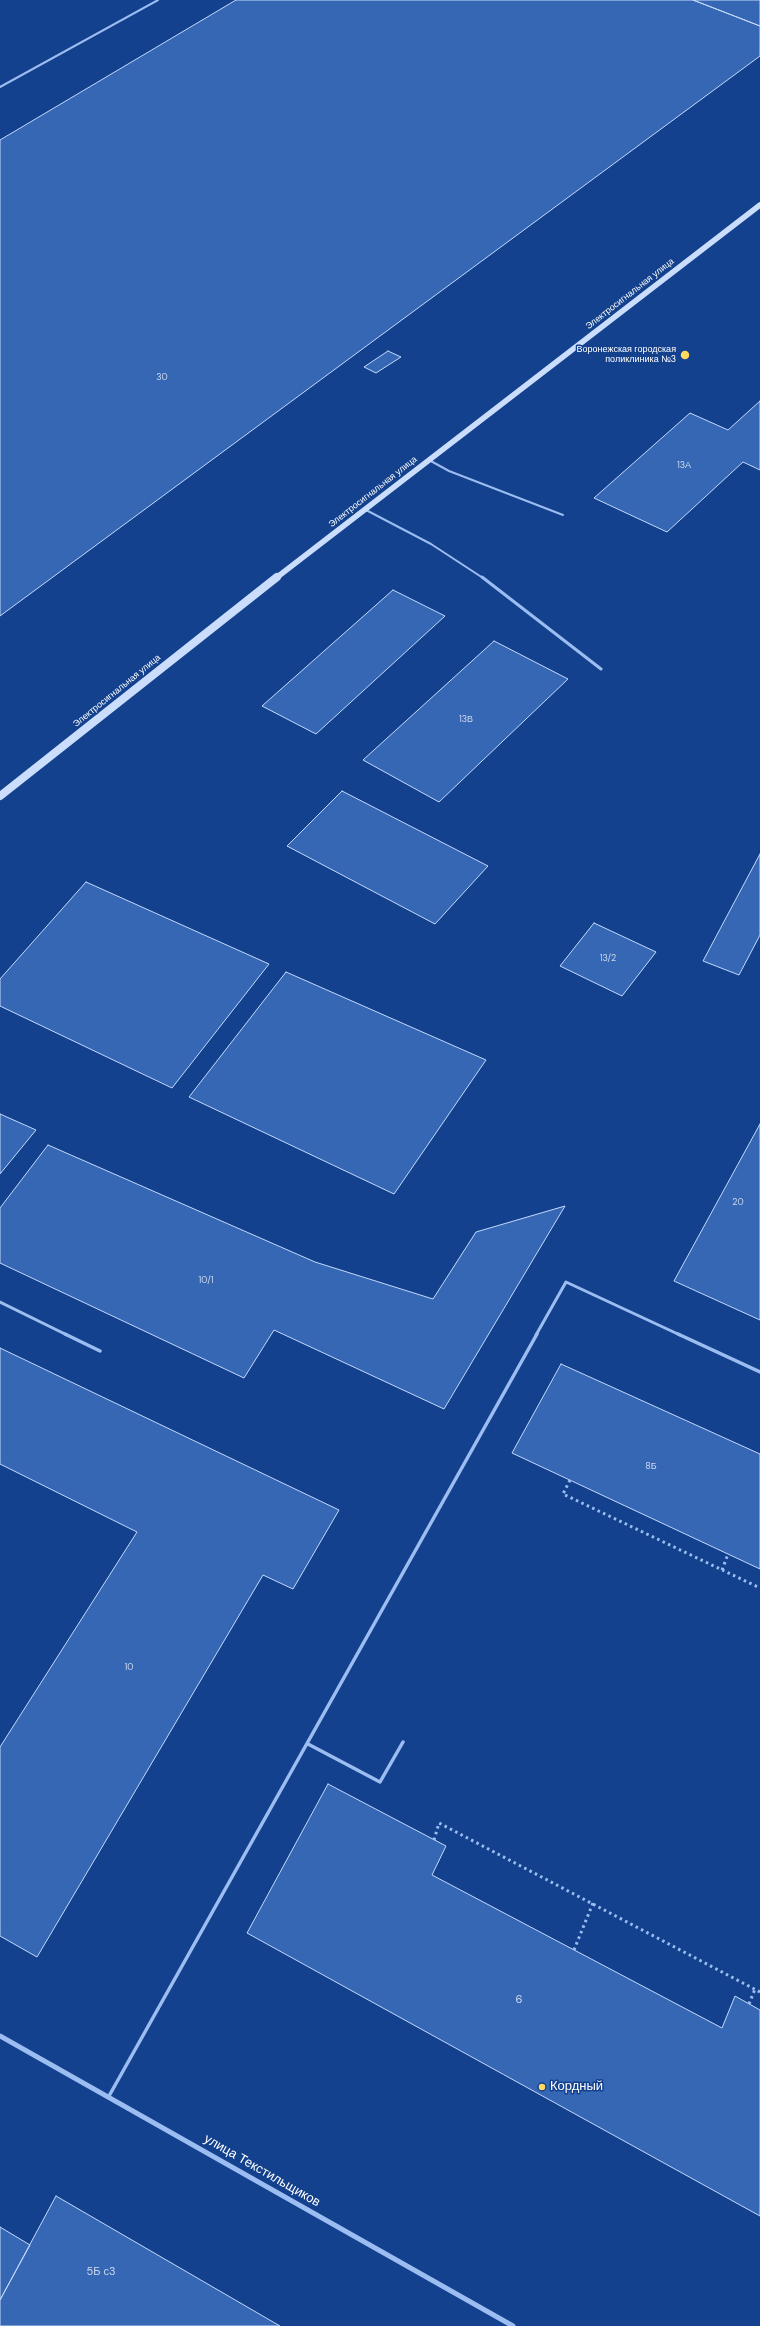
<!DOCTYPE html>
<meta charset="utf-8">
<style>
body{margin:0}
canvas{display:block;background:#13418d}
</style>
<canvas width="760" height="2326"></canvas>
<script>
const c = document.querySelector('canvas').getContext('2d');
c.lineJoin = 'round';
function fill(path, color) {
  c.fillStyle = color;
  c.fill(path, 'evenodd');
}
function shape(rows) {
  const path = new Path2D();
  for (const r of rows) {
    path.moveTo(r[0], r[1]);
    for (let i = 2; i < r.length; i += 2) path.lineTo(r[i], r[i + 1]);
  }
  return path;
}
function strokePath(path, color, width, dash) {
  c.strokeStyle = color;
  c.lineWidth = width;
  c.lineCap = dash ? 'butt' : 'round';
  c.setLineDash(dash || []);
  c.stroke(path);
}
function label(font, color, halo, rows, align = 'center') {
  c.font = font + ' "DM Sans",sans-serif';
  c.lineWidth = 3;
  c.setLineDash([]);
  c.textBaseline = 'middle';
  c.strokeStyle = halo;
  c.fillStyle = color;
  for (const [text, x, y, turn = 0] of rows) {
    c.save();
    c.translate(x, y);
    c.rotate((+turn || 0) * Math.PI / 180);
    c.textAlign = isNaN(turn) ? turn : align;
    if (halo) c.strokeText(text, 0, 0);
    c.fillText(text, 0, 0);
    c.restore();
  }
}
const building = shape([
 [236,0,693,0,760,26,760,56,0,616,0,140,236,0],
 [693,0,760,0,760,26,693,0],
 [388,351,401,357,376,373,364,367,388,351],
 [760,401,760,470,743,462,667,532,594,498,690,413,728,430,760,401],
 [393,590,445,616,316,734,262,706,393,590],
 [494,641,568,679,439,802,363,760,494,641],
 [342,791,488,866,435,924,287,846,342,791],
 [760,854,760,935,739,975,703,961,760,854],
 [86,882,269,964,172,1088,0,1006,0,979,86,882],
 [594,923,656,952,622,996,560,966,594,923],
 [286,972,486,1060,394,1194,189,1097,286,972],
 [0,1114,36,1130,0,1174,0,1114],
 [760,1124,760,1320,674,1281,760,1124],
 [48,1145,315,1262,433,1299,476,1232,565,1206,444,1409,274,1330,244,1378,0,1263,0,1208,48,1145],
 [0,1348,339,1510,293,1589,263,1575,37,1957,0,1936,0,1747,137,1532,0,1464,0,1348],
 [561,1364,760,1454,760,1569,512,1453,561,1364],
 [328,1784,446,1846,432,1875,722,2028,735,1996,760,2010,760,2216,247,1933,328,1784],
 [56,2196,280,2326,0,2326,0,2300,56,2196],
 [0,2227,30,2245,0,2300,0,2227]
]);
fill(building, '#3667b5');
strokePath(building, '#c3d9fc', 1);
strokePath(shape([
 [570,1480,563,1494,760,1588],
 [722,1570,728,1554],
 [434,1840,439,1823,760,1992],
 [574,1950,593,1903],
 [749,2004,755,1989]
]), '#9cbdf1', 3, [2.5, 3.5]);
strokePath(shape([
 [0,87,158,0],
 [429,460,449,471,563,515],
 [366,510,431,544,483,578]
]), '#9cbdf1', 2);
strokePath(shape([
 [482,577,601,669],
 [0,1302,67,1335],
 [536,1335,566,1282,680,1335]
]), '#9cbdf1', 3);
strokePath(shape([
 [65,1334,100,1351],
 [678,1334,760,1372],
 [308,1744,380,1782,403,1742],
 [109,2096,537,1334]
]), '#9cbdf1', 3.5);
strokePath(shape([
 [0,2036,513,2326]
]), '#9cbdf1', 5);
strokePath(shape([
 [276,578,760,205]
]), '#caddfc', 5.5);
strokePath(shape([
 [0,796,277,577]
]), '#caddfc', 8);
for (const [x, y, r, color] of [
 [685,355,5,"#ffda5c"],
 [542,2087,4,"#ffda5c"]
]) {
  const dot = new Path2D();
  dot.arc(x, y, r, 0, 2 * Math.PI);
  c.fillStyle = color;
  c.fill(dot);
  strokePath(dot, '#13418d', 1.5);
}
label('9px', '#fff', '#13418d', [
 ["Электросигнальная улица",630,294,-38],
 ["Электросигнальная улица",373,492,-38],
 ["Электросигнальная улица",117,691,-39]
]);
label('9px', '#fff', '#13418d', [
 ["Воронежская городская",676,350],
 ["поликлиника №3",676,360]
], 'right');
label('9px', '#cdd9ec', null, [
 ["30",162,378],
 ["13А",684,466],
 ["13В",466,720],
 ["13/2",608,959],
 ["20",738,1203],
 ["10/1",206,1281],
 ["8Б",651,1467],
 ["10",129,1668]
]);
label('11px', '#cdd9ec', null, [
 ["6",519,2000],
 ["5Б с3",101,2272]
]);
label('13px', '#fff', '#13418d', [
 ["Кордный",550,2087]
], 'left');
label('13px', '#fff', '#13418d', [
 ["улица Текстильщиков",262,2171,30]
]);
</script>
